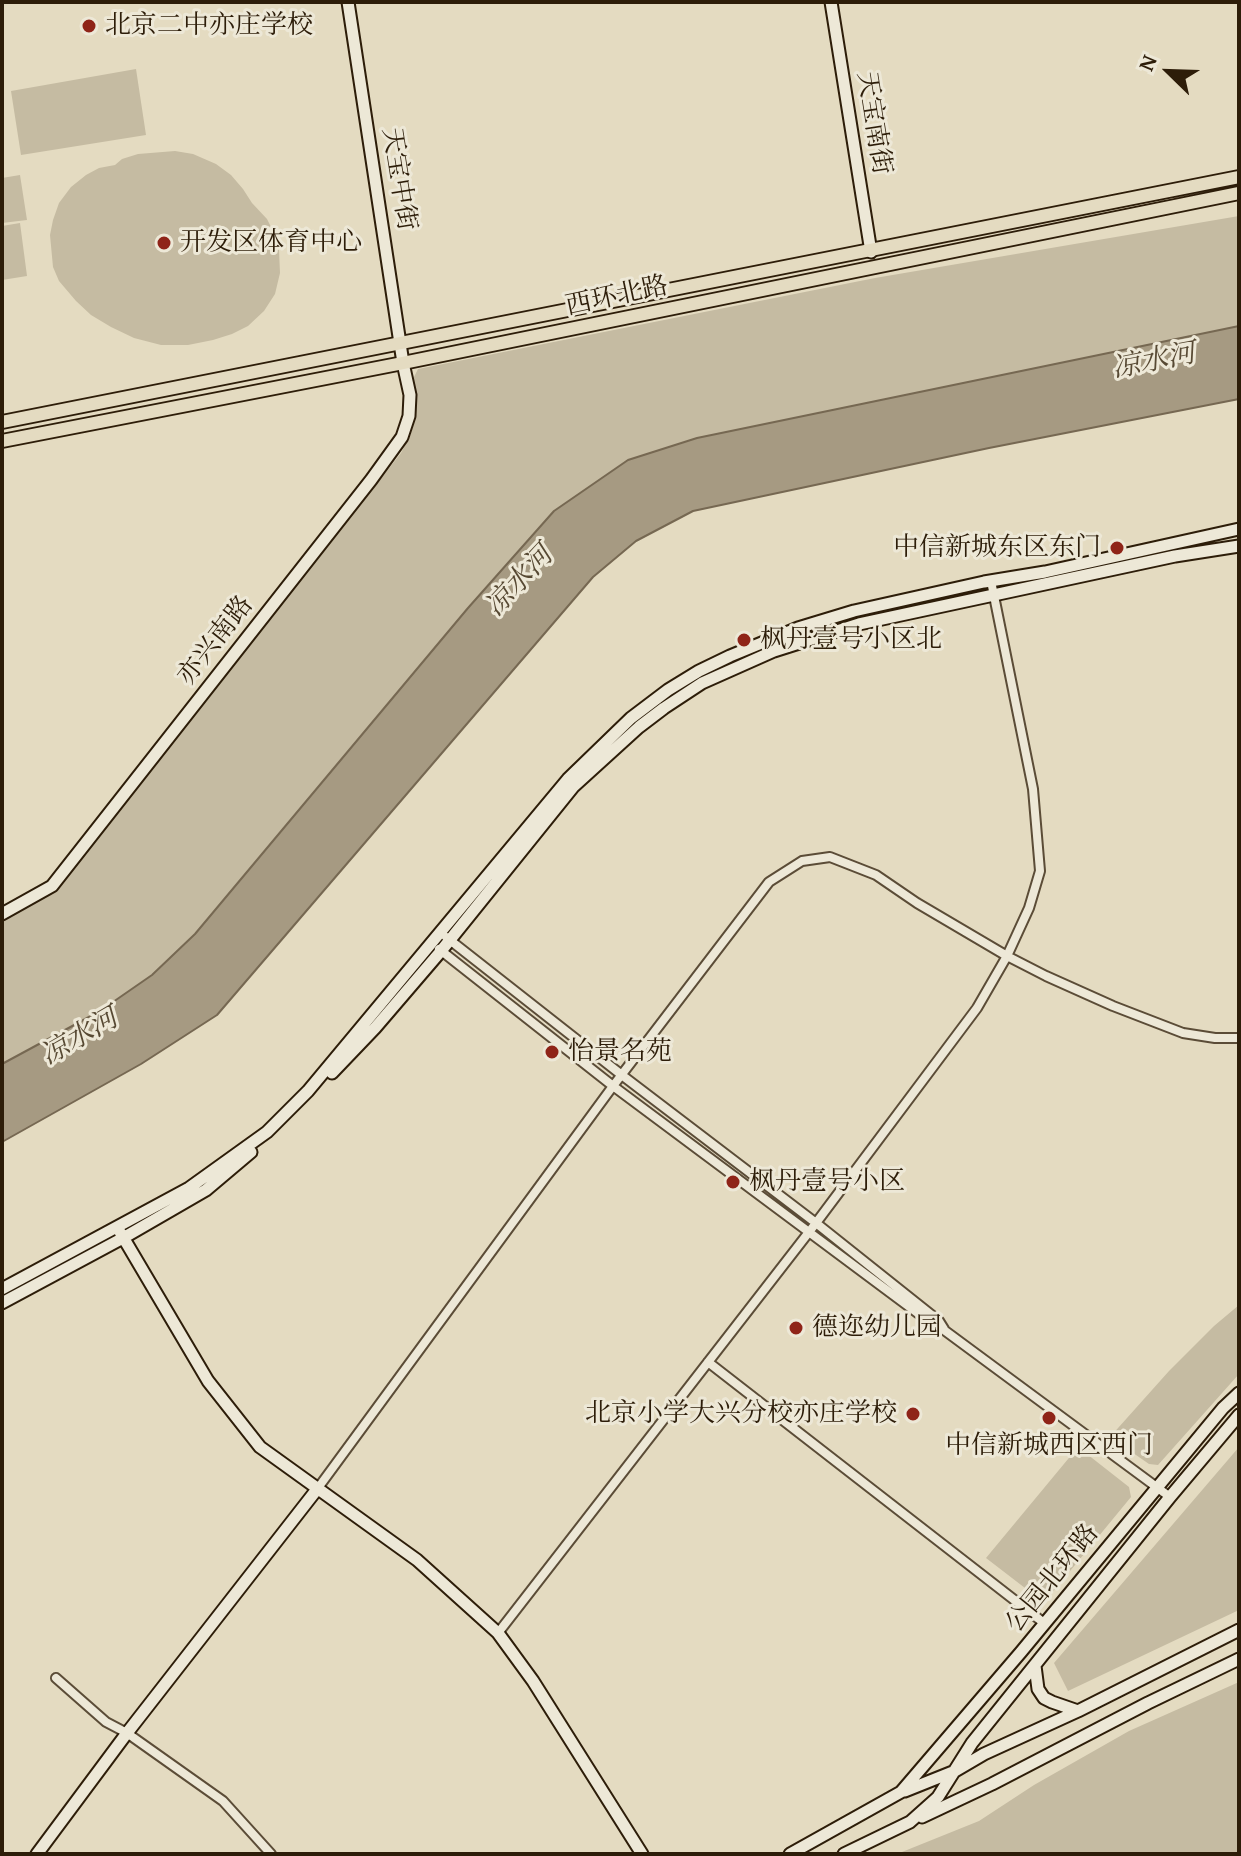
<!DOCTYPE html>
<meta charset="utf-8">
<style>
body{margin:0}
#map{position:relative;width:1241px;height:1856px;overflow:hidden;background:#e4dbc1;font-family:"Gentium Book Plus",serif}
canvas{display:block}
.frame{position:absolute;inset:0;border:4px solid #2d1d09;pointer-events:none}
.north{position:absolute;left:1129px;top:32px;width:80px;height:80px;-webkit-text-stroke:6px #ede8d7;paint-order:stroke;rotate:293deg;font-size:22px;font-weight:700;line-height:32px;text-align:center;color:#2d1d09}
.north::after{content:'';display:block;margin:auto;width:28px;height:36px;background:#2d1d09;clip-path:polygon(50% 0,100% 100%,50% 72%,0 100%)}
</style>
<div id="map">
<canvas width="1241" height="1856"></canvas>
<div class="frame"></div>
<div class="north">N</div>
</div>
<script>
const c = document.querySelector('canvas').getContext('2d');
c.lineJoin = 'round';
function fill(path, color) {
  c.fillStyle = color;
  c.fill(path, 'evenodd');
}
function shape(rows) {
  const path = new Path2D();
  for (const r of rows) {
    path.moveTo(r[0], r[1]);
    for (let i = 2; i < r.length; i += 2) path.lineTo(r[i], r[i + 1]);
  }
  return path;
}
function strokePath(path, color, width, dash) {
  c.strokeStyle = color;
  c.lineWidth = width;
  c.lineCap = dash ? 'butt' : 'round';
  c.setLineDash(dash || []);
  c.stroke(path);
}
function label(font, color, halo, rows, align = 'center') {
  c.font = font + ' "Gentium Book Plus","Noto Serif SC",serif';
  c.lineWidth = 6;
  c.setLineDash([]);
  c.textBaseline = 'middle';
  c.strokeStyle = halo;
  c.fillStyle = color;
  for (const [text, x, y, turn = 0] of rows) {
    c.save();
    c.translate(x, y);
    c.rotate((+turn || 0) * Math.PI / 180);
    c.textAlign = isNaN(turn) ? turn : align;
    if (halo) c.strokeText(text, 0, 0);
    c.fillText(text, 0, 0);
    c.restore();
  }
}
fill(shape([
 [136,69,146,135,21,155,11,91],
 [175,151,193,154,216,164,231,175,243,189,252,203,267,219,276,237,279,250,280,273,275,294,264,311,248,326,232,334,213,340,188,345,161,345,134,338,111,327,91,315,76,301,59,281,53,267,50,235,53,220,59,203,71,187,86,175,99,168,115,165,122,159,138,154],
 [20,175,27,220,2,223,2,178],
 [1239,216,1239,326,696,438,628,460,468,608,195,934,152,975,100,1011,2,1064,2,921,42,899,60,886,401,453,410,436,415,419,417,403,413,379,418,369,875,278],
 [20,223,27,276,2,280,2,226],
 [1239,1305,1239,1374,1158,1465,1149,1464,1110,1437,1169,1371,1214,1326],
 [1078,1447,1129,1487,1131,1497,1047,1599,1038,1598,986,1558],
 [1239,1447,1239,1610,1068,1691,1054,1663],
 [1239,1682,1239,1854,897,1854,979,1821,1034,1785,1129,1731]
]), '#c5bba2');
const water = shape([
 [1239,326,1239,399,989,448,693,511,636,541,593,577,217,1015,141,1064,2,1142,2,1064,100,1011,152,975,195,934,468,608,554,511,628,460,697,438,1239,326]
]);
fill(water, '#a69a82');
strokePath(water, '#766852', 2);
const street = shape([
 [446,937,623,1076,816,1223,939,1321,944,1329],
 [439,949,613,1086,935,1326,944,1330,1170,1497],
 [708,1362,1044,1623],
 [318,1488,613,1086,769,882,802,861,830,857,876,875,917,903,1007,956,1046,976,1113,1006,1183,1033,1215,1038,1239,1038],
 [498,1633,816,1223,977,1008,1007,956,1029,908,1040,871,1033,789,991,581],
 [56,1678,106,1722,127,1733,223,1801,271,1854]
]);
const secondary = shape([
 [831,2,871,252],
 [2,914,52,886,371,480,402,437,409,416,410,395,403,363,348,2],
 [332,1073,375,1028,441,951,573,787,639,727,664,708,702,683,774,651,859,624,1175,556,1239,546],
 [120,1232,208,1381,260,1447,417,1560,498,1633,533,1681,642,1854],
 [2,1289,189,1188,267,1132,308,1091,568,779,631,718,668,690,699,671,730,656,798,628,854,611,984,582,1045,572,1239,529],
 [2,1303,123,1238,206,1190,251,1152],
 [1035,1666,1038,1689,1044,1698,1052,1702,1078,1711],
 [905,1791,955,1771,984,1754,1078,1711,1239,1630],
 [922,1817,992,1784,1148,1703,1239,1659],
 [37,1854,127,1733,318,1488],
 [790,1854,901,1792,1021,1652,1223,1408,1239,1393],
 [844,1854,910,1822,938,1797,972,1743,1170,1497,1239,1415]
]);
const primary = shape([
 [2,422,1239,177],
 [2,441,403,363,1239,193]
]);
strokePath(street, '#5b4c37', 12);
strokePath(secondary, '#2d1d09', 15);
strokePath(primary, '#2d1d09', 16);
strokePath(street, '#ede8d7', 8);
strokePath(secondary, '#ede8d7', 11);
strokePath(primary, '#e4dbc1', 12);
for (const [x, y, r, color] of [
 [89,26,8,"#8f2418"],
 [164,243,8,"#8f2418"],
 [1117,548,8,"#8f2418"],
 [744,640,8,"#8f2418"],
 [552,1052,8,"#8f2418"],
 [733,1182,8,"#8f2418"],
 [796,1328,8,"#8f2418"],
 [913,1414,8,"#8f2418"],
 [1049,1418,8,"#8f2418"]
]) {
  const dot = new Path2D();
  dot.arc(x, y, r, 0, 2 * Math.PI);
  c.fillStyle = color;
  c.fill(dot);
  strokePath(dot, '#ede8d7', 3);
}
label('26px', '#2d1d09', '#ede8d7', [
 ["北京二中亦庄学校",105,26],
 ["开发区体育中心",180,243],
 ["中信新城东区东门",1101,548,"right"],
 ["枫丹壹号小区北",760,640],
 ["怡景名苑",568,1052],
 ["枫丹壹号小区",749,1182],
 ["德迩幼儿园",812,1328],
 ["北京小学大兴分校亦庄学校",897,1414,"right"],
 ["中信新城西区西门",1049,1446,"center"]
], 'left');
label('26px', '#2d1d09', '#ede8d7', [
 ["天宝南街",873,123,81],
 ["天宝中街",398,179,81],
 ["西环北路",617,297,-12],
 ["亦兴南路",216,641,-52],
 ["公园北环路",1053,1579,-51]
]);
label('italic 28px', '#574933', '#ede8d7', [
 ["凉水河",1154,362,-11],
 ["凉水河",520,582,-47],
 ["凉水河",80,1038,-30]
]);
</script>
